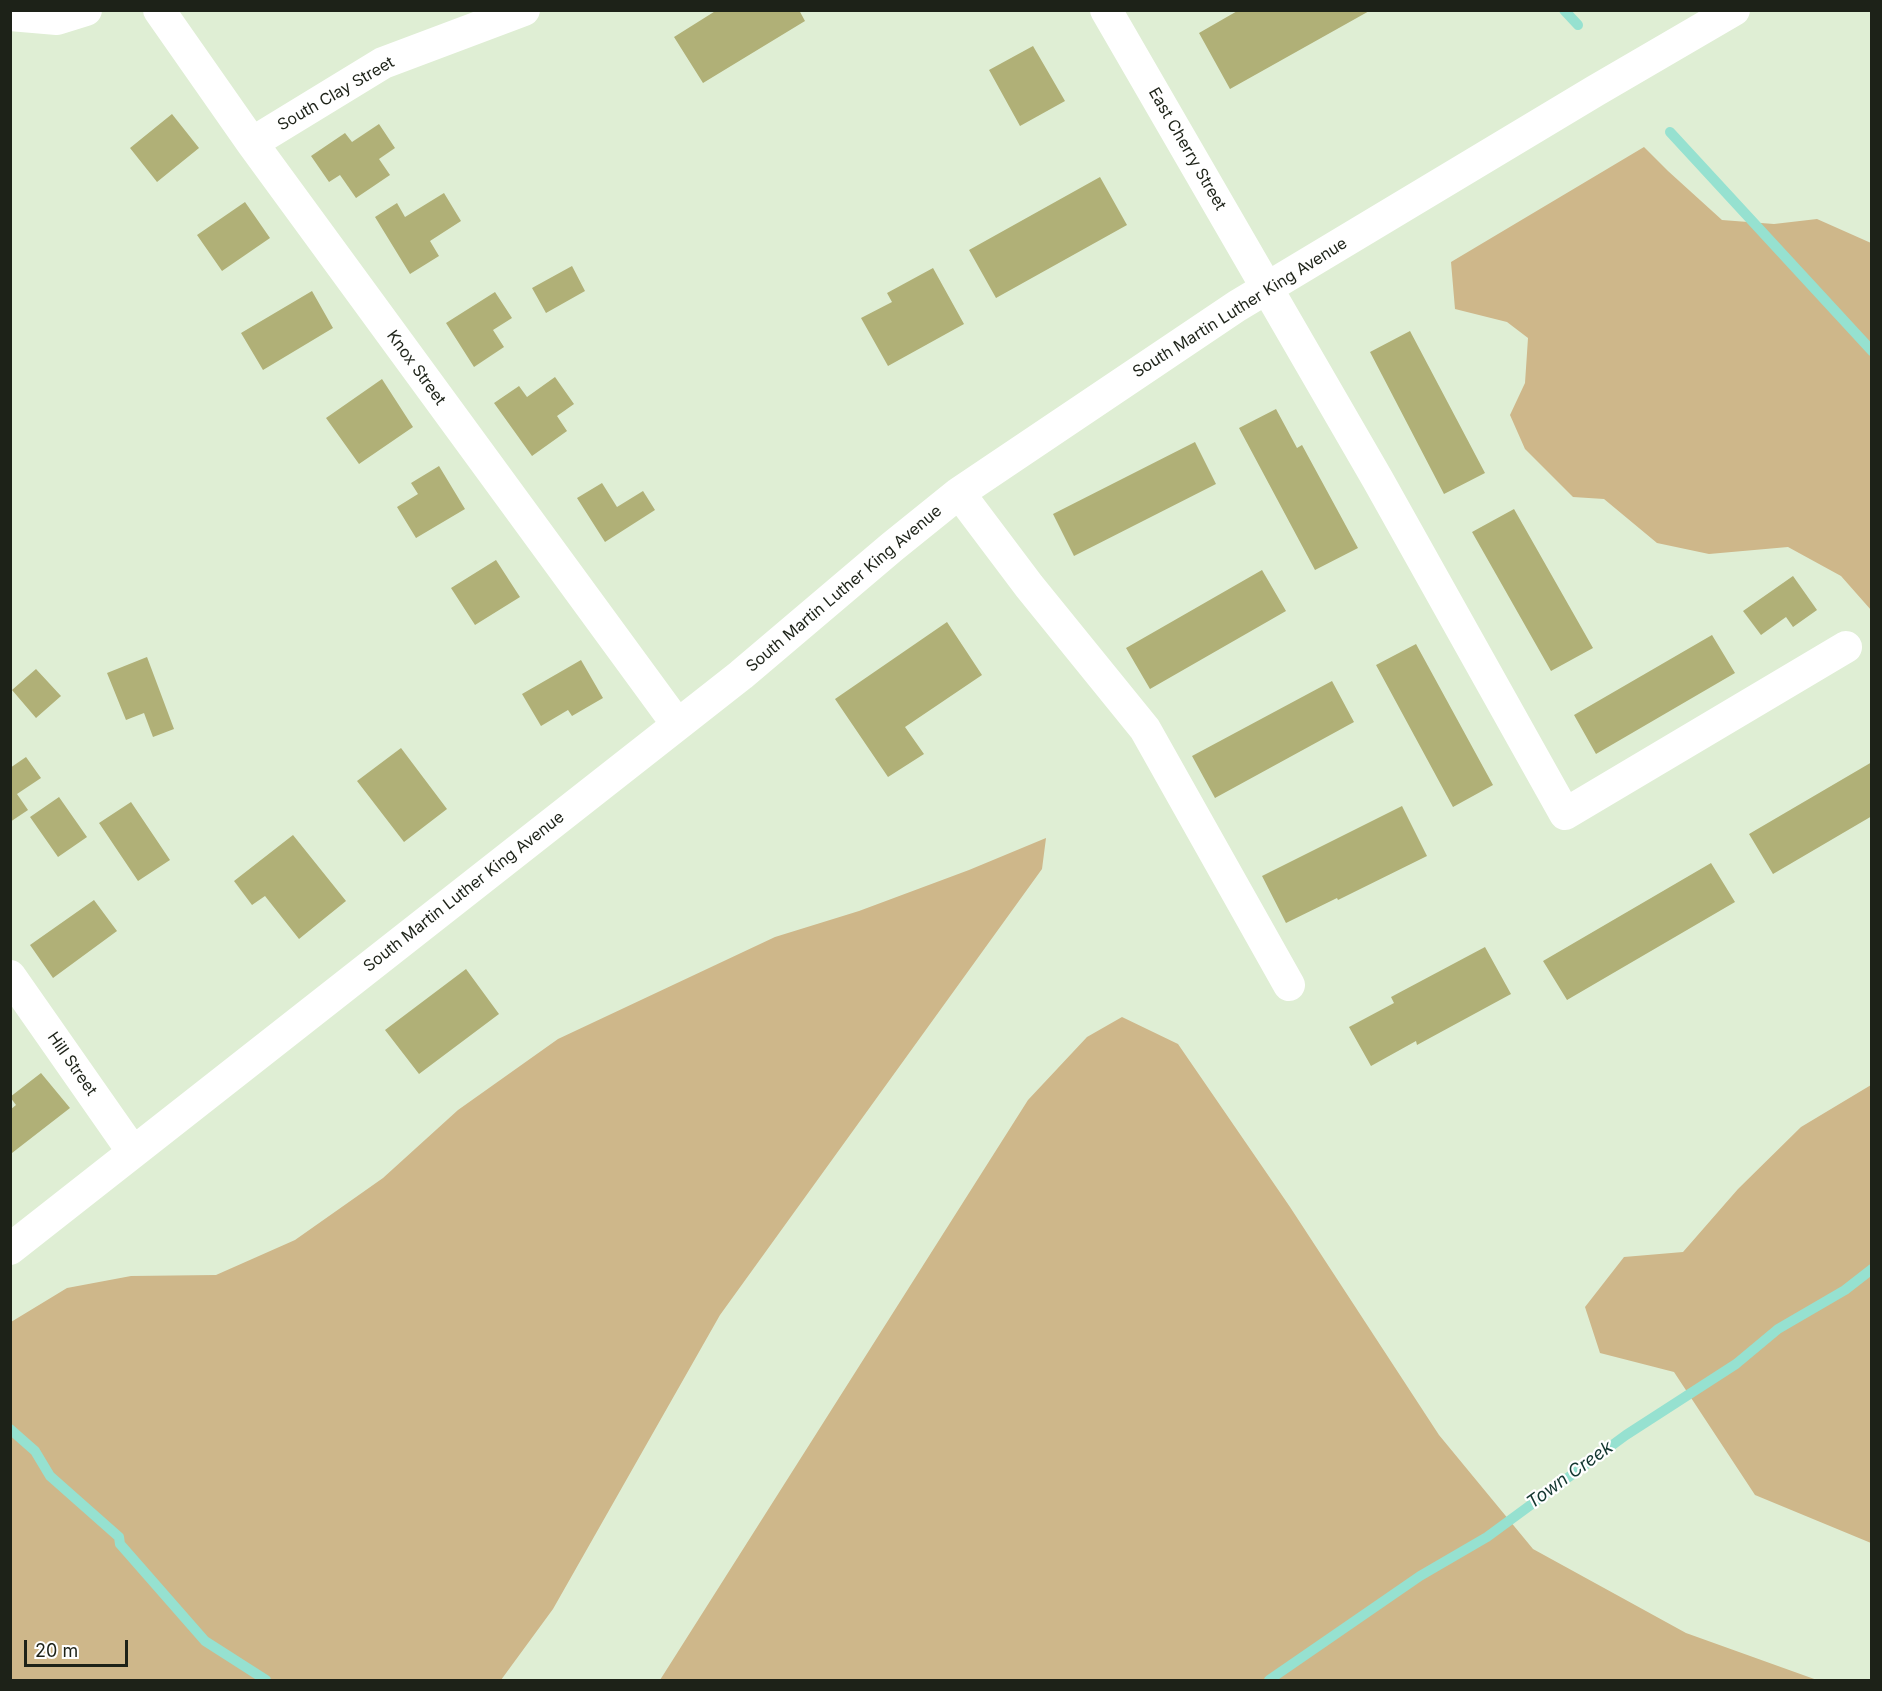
<!DOCTYPE html>
<style>
body{margin:0}
#map{position:relative;width:1882px;height:1691px;overflow:hidden;background:#dfeed4;font-family:Inter,sans-serif}
canvas{display:block}
.frame{position:absolute;inset:0;border:12px solid #1d2218;pointer-events:none}
.scale{position:absolute;left:24px;top:1640px;width:104px;height:27px;box-sizing:border-box;border:3px solid #1d2218;border-top:0;padding-left:8px;font-size:18px;line-height:21px;white-space:nowrap;color:#1d2218;-webkit-text-stroke:4px #fff;paint-order:stroke}
</style>
<div id="map">
<canvas width="1882" height="1691"></canvas>
<div class="frame"></div>
<div class="scale">20 m</div>
</div>
<script>
const c = document.querySelector('canvas').getContext('2d');
c.lineJoin = 'round';
function fill(path, color) {
  c.fillStyle = color;
  c.fill(path, 'evenodd');
}
function shape(rows) {
  const path = new Path2D();
  for (const r of rows) {
    path.moveTo(r[0], r[1]);
    for (let i = 2; i < r.length; i += 2) path.lineTo(r[i], r[i + 1]);
  }
  return path;
}
function strokePath(path, color, width, dash) {
  c.strokeStyle = color;
  c.lineWidth = width;
  c.lineCap = dash ? 'butt' : 'round';
  c.setLineDash(dash || []);
  c.stroke(path);
}
function label(font, color, halo, rows, align = 'center') {
  c.font = font + ' Inter,sans-serif';
  c.lineWidth = 4.5;
  c.setLineDash([]);
  c.textBaseline = 'middle';
  c.strokeStyle = halo;
  c.fillStyle = color;
  for (const [text, x, y, turn = 0] of rows) {
    c.save();
    c.translate(x, y);
    c.rotate((+turn || 0) * Math.PI / 180);
    c.textAlign = isNaN(turn) ? turn : align;
    if (halo) c.strokeText(text, 0, 0);
    c.fillText(text, 0, 0);
    c.restore();
  }
}
fill(shape([
 [1644,147,1668,171,1722,220,1774,224,1817,219,1871,243,1871,610,1841,576,1788,547,1709,554,1657,543,1604,499,1573,497,1525,449,1510,415,1525,383,1528,338,1507,322,1455,309,1451,262],
 [1046,838,1042,869,720,1315,553,1609,501,1680,11,1680,11,1322,67,1288,131,1276,216,1275,295,1240,383,1178,458,1110,558,1039,775,937,859,911,969,870],
 [1122,1017,1178,1044,1290,1207,1439,1435,1533,1549,1686,1633,1817,1680,660,1680,1028,1100,1087,1037],
 [1871,1085,1871,1543,1755,1495,1674,1372,1600,1353,1585,1307,1624,1257,1683,1252,1738,1189,1801,1127]
]), '#ceb78a');
strokePath(shape([
 [1564,10,1578,25],
 [1670,132,1872,351],
 [10,1429,35,1451,50,1476,119,1537,120,1544,205,1641,266,1680],
 [1269,1680,1420,1576,1487,1537,1626,1435,1736,1364,1778,1329,1845,1290,1872,1269]
]), '#96e1d0', 10);
fill(shape([
 [717,10,799,10,805,21,703,83,674,37],
 [1239,10,1371,10,1230,89,1199,33],
 [1033,46,1065,101,1020,126,989,70],
 [172,114,199,148,157,182,130,148],
 [379,124,395,148,379,159,390,175,356,198,340,175,329,182,311,156,345,133,352,142],
 [1100,177,1127,225,996,298,969,250],
 [444,193,461,221,430,241,439,256,410,274,375,217,397,203,405,217],
 [245,202,270,238,222,271,197,235],
 [572,266,585,291,546,313,532,288],
 [933,268,964,324,888,366,861,318,892,302,887,293],
 [312,291,333,328,263,370,241,333],
 [495,292,512,318,493,330,504,347,474,367,446,323],
 [1410,331,1485,473,1444,494,1370,352],
 [555,377,574,404,557,416,567,431,532,456,494,403,519,386,527,397],
 [382,379,413,427,359,464,326,418],
 [1276,409,1297,448,1302,445,1358,548,1315,570,1239,428],
 [1195,442,1216,484,1074,556,1053,514],
 [439,466,465,509,416,538,397,507,418,494,411,483],
 [602,483,617,507,643,491,655,510,605,542,577,498],
 [1514,509,1593,648,1551,671,1472,532],
 [496,560,520,597,475,625,451,588],
 [1262,570,1286,611,1150,689,1126,648],
 [1793,576,1817,610,1793,627,1786,617,1761,635,1743,611],
 [947,622,982,675,905,727,924,754,888,777,835,699],
 [1712,635,1735,673,1596,754,1574,715],
 [1416,644,1493,785,1453,807,1376,665],
 [147,657,174,729,153,737,144,713,126,720,107,673],
 [581,660,603,698,572,716,568,710,541,726,522,694],
 [36,669,61,696,36,718,12,690],
 [1332,681,1354,722,1215,798,1192,756],
 [401,748,447,809,404,842,357,781],
 [26,757,41,778,17,794,28,810,10,822,10,768],
 [1872,762,1872,816,1773,874,1749,834],
 [59,797,87,837,58,857,30,817],
 [131,802,170,860,138,881,99,823],
 [1402,806,1427,856,1338,900,1337,898,1286,923,1262,876],
 [293,835,346,901,299,939,265,896,252,905,234,881],
 [1711,863,1735,902,1567,1000,1543,961],
 [94,900,117,931,53,978,30,945],
 [1485,947,1511,994,1417,1045,1416,1041,1371,1066,1349,1027,1394,1003,1391,997],
 [466,969,499,1014,419,1074,385,1030],
 [41,1073,70,1108,12,1153,10,1151,10,1110,16,1105,10,1097]
]), '#b0b077');
strokePath(shape([
 [159,10,252,143,677,724],
 [1106,10,1378,480,1565,814,1846,647],
 [10,15,57,19,86,10],
 [252,143,383,63,524,10],
 [959,493,1029,586,1145,729,1289,985],
 [10,976,133,1152],
 [10,1249,741,675,892,547,959,493,1237,306,1595,91,1734,10]
]), '#fff', 32);
label('16px', '#1d2218', '#fff', [
 ["South Clay Street",336,94,-30],
 ["East Cherry Street",1187,149,60],
 ["South Martin Luther King Avenue",1240,308,-32],
 ["Knox Street",416,368,54],
 ["South Martin Luther King Avenue",844,589,-40],
 ["South Martin Luther King Avenue",464,892,-38],
 ["Hill Street",72,1064,55]
]);
label('italic 18px', '#12362f', '#fff', [
 ["Town Creek",1570,1475,-36]
]);
</script>
